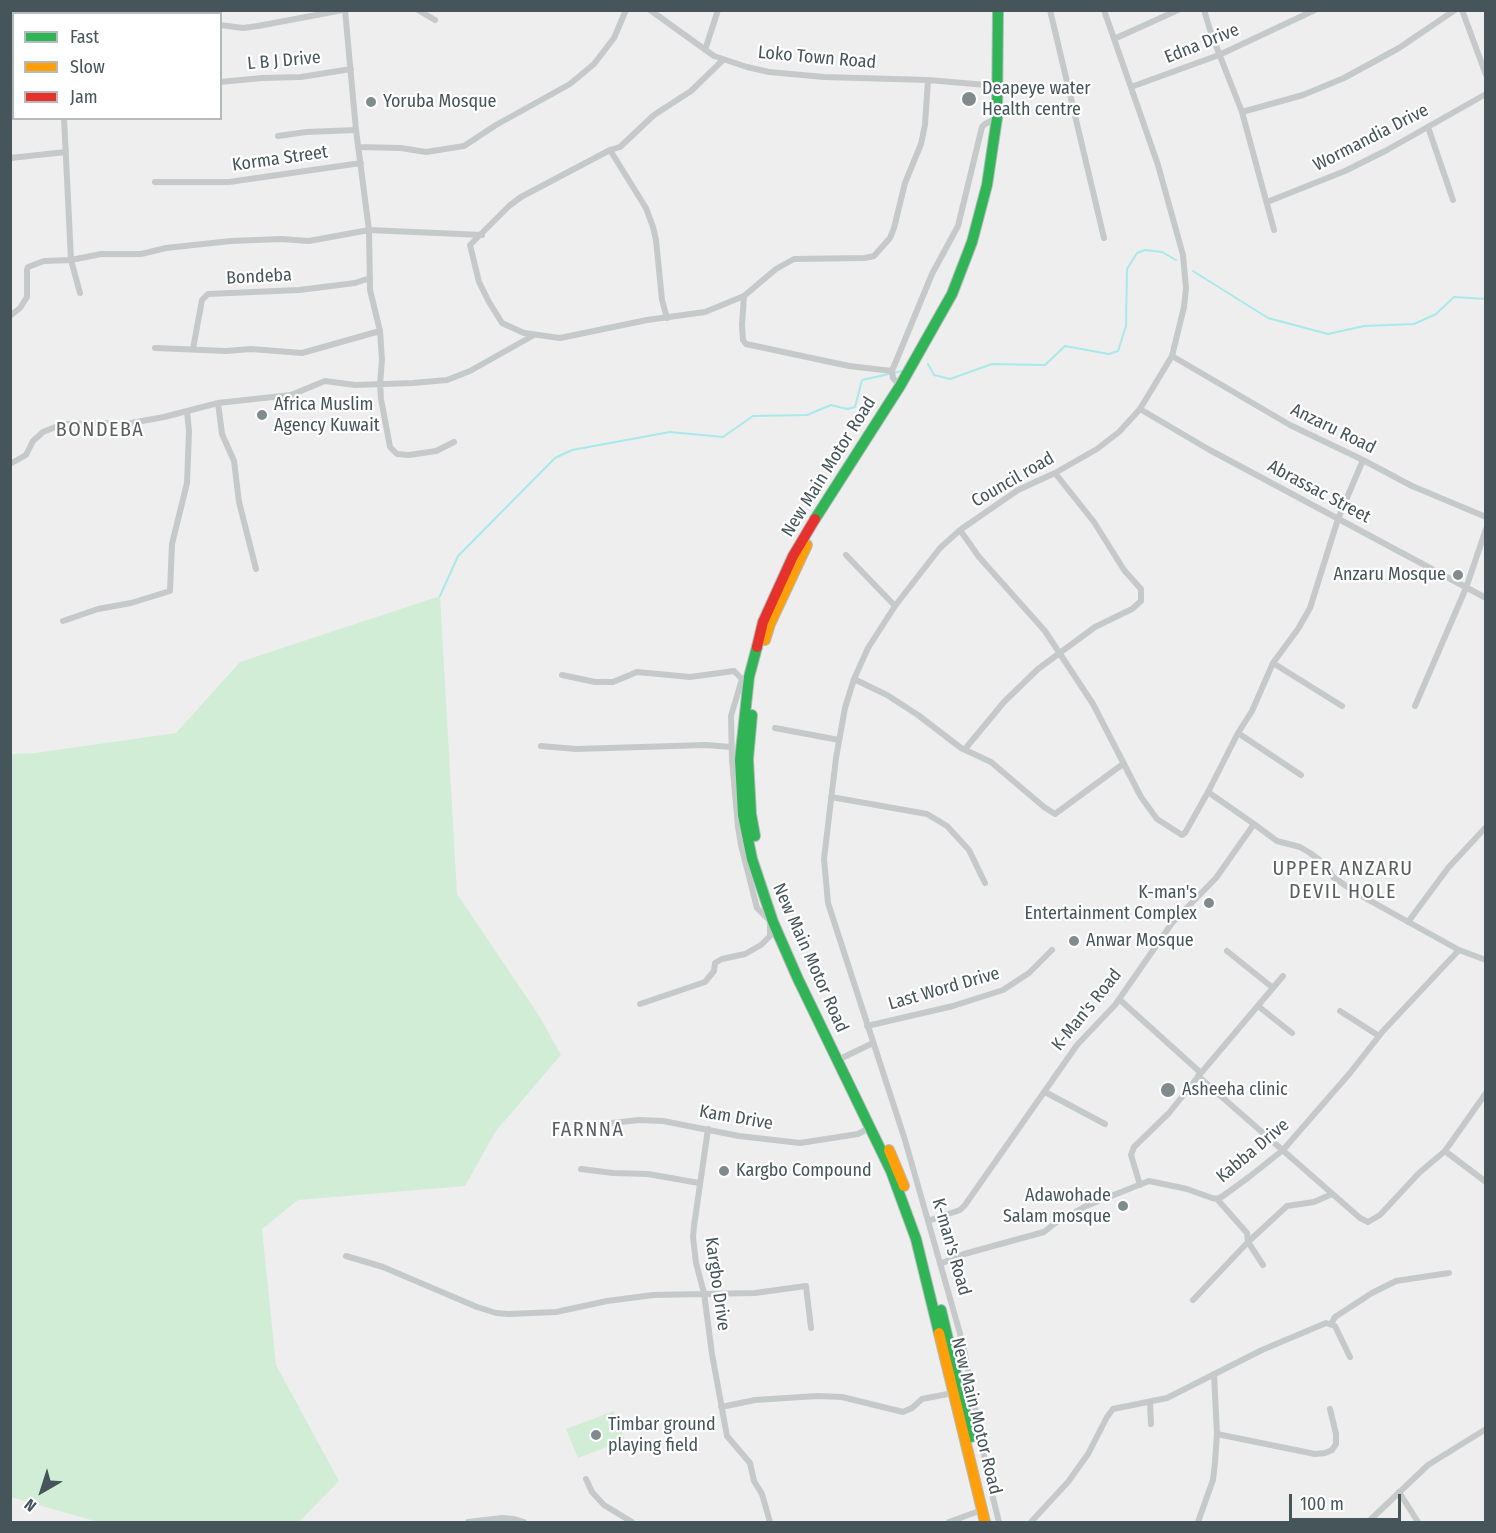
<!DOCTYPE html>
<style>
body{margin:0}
#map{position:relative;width:1496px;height:1533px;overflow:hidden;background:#eee;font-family:"Fira Sans Condensed",sans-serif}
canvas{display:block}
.frame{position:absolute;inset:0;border:12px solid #45555a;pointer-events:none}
.legend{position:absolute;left:12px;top:12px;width:210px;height:108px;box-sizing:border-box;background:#fff;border:2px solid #b5bbbd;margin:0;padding:8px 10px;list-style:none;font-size:18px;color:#45555a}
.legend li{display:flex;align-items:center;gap:12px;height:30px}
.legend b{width:30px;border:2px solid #b5bbbd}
.north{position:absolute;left:12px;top:1461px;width:60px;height:60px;-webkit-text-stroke:4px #fff;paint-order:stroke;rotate:219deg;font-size:16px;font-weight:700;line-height:24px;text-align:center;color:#45555a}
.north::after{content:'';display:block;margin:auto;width:21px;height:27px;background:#45555a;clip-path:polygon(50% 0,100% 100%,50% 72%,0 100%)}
.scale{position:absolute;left:1289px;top:1494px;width:112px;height:27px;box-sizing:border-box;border:3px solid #45555a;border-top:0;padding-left:8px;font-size:18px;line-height:21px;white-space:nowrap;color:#45555a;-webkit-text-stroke:4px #fff;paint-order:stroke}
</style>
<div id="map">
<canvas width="1496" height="1533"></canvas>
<div class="frame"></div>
<ul class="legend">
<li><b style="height:8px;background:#30b455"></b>Fast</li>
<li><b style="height:8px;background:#ff9f0a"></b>Slow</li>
<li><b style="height:8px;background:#e5322d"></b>Jam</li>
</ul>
<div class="north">N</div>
<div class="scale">100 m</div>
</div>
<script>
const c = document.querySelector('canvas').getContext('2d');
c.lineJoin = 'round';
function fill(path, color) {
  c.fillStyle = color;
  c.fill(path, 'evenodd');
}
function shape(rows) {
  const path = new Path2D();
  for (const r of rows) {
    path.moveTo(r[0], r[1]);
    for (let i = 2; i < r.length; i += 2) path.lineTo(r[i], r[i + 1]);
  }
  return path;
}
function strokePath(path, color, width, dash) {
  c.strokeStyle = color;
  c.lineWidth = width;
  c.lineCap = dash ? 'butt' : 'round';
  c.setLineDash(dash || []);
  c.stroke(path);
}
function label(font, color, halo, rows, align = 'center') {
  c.font = font + ' "Fira Sans Condensed",sans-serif';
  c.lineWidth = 4.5;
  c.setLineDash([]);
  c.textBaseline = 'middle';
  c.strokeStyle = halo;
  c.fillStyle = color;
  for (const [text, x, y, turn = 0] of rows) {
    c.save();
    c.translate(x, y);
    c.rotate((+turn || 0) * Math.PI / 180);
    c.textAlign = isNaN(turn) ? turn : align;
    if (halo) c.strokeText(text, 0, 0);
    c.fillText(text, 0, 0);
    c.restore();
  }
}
fill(shape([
 [440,596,457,894,540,1017,561,1055,496,1131,465,1186,298,1200,262,1229,276,1365,339,1481,299,1522,98,1522,11,1497,11,754,35,753,176,733,240,662],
 [614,1411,625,1440,578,1458,566,1429]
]), '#d2edd6');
strokePath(shape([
 [1193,271,1268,318,1328,334,1364,326,1414,324,1436,314,1454,297,1486,299],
 [928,364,934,375,950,379,992,364,1045,365,1065,346,1109,354,1118,351,1126,326,1127,269,1137,253,1145,250,1162,252,1176,260],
 [440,596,458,556,555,458,572,450,670,432,723,437,753,416,807,415,831,405,847,409,855,407,862,380,902,371]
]), '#a7eae9', 2);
const fast = shape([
 [815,519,900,386,952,294,972,242,987,185,997,118,998,10],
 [757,647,749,677,740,760,743,815,752,859,773,922,798,979,891,1171,916,1239,939,1333],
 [752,715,748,759,751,814,755,836],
 [941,1310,971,1437]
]);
const slow = shape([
 [765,640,770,624,807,545],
 [889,1150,904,1186],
 [939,1333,985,1522]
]);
const jam = shape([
 [757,647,763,622,793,556,815,519]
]);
strokePath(fast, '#b3babd', 12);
strokePath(slow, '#b3babd', 12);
strokePath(jam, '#b3babd', 12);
strokePath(shape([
 [345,10,356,130,369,230,370,290,380,331,382,360,380,384,381,399,390,447,397,454,409,455,436,451,454,442],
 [418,10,435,20],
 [650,10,714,56,747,67,769,72,824,77,928,80,998,86],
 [1050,10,1104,238],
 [1204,10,1211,33,1242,112,1274,230],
 [1462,10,1486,75],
 [220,25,243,28,258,26,343,10],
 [1114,39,1178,10],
 [705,50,718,10],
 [723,60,691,91,654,115,620,147,610,150,521,197,509,206,470,245,479,282,489,302,502,323,524,333,560,338,647,320,705,312,744,296,776,269,794,259,865,258,874,256,890,238,894,228,905,183,921,144,925,125,928,80],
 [220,82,262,78,301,77,351,69],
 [1131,87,1219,55,1315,10],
 [10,96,14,96],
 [1242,112,1303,95,1344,78,1399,48,1455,10],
 [64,118,71,260,80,293],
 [1428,127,1453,200],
 [278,136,306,132,356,130],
 [358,147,401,148,426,152,464,146,496,125,570,84,594,64,614,38,626,10],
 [610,150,646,208,653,227,656,240,662,300,667,318],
 [10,158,66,152],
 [155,182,229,182,361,163],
 [1267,202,1345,171,1387,150,1486,94],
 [744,296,742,325,743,340,746,344,849,366,892,371],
 [10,316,20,308,27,297,27,270,28,267,44,261,71,260,101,254,141,254,166,248,231,241,281,239,309,241,369,230,482,235],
 [155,348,226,351,251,349,302,353,380,331],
 [193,349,202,300,208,294,299,290,355,283,370,278],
 [1172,356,1290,425,1363,460,1412,486,1486,517],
 [900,386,893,378,892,371,932,274,958,226,982,127,985,124,997,118],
 [218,403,222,434,234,461,239,502,256,569],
 [1140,409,1208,449,1486,598],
 [10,464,26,455,33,441,43,432,63,424,131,423,164,417,218,403,291,395,325,381,355,385,413,383,447,380,470,371,534,335],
 [960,530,979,557,1045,631,1093,704,1141,797,1157,819,1182,835,1185,833,1208,792,1238,733,1252,711,1273,663,1298,629,1310,608,1338,519,1363,460],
 [846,555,895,606],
 [63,621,98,609,131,603,170,591,172,544,187,483,189,431,187,411],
 [1273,663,1342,706],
 [562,675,595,682,613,682,637,672,690,677,734,671,742,679],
 [742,679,731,716,732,759,738,827,741,845,757,908,770,921],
 [854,679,887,695,918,715,961,748,991,762,1044,807,1055,814,1123,764],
 [1415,706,1466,588,1486,529],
 [775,728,839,740],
 [1238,733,1301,775],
 [541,746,576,749,706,745,731,747],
 [965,749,1004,702,1038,669,1095,627,1132,609,1141,601,1141,589,1124,570,1094,522,1055,473],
 [831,797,927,814,947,826,969,850,985,883],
 [1254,824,1277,841,1300,847,1310,853,1326,865,1333,877,1358,894,1459,950,1486,960],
 [1408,922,1448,868,1486,827],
 [1227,951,1273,988],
 [1119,999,1201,1073],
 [640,1004,705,982,714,971,715,963,722,959,745,954,761,945,770,936,770,923],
 [1258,1006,1292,1033],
 [1340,1011,1379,1036],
 [867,1026,953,1006,1003,990,1029,973,1052,950],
 [844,1057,873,1043],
 [1198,1076,1360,1218,1368,1222,1380,1215,1419,1173,1445,1151,1486,1093],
 [1045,1092,1105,1124],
 [594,1125,639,1120,663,1121,739,1136,800,1143,858,1134,871,1127],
 [708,1129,694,1226,693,1237,696,1263,704,1293,712,1354,727,1436,750,1463,754,1481,762,1494,770,1522],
 [1445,1151,1486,1182],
 [581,1169,613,1173,648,1174,699,1183],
 [1140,1185,1131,1155,1134,1147,1169,1113,1201,1073,1283,976],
 [928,1221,960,1210,965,1205,1077,1045,1115,1005,1172,923,1216,878,1254,824,1208,792],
 [346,1256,383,1267,477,1307,496,1313,509,1314,556,1312,607,1301,653,1295,755,1293,806,1286,811,1328],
 [940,1264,964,1254,1044,1232,1054,1224,1086,1206,1149,1181,1187,1189,1212,1198,1217,1199,1223,1196,1249,1177,1283,1150,1350,1073,1383,1031,1459,950],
 [1263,1265,1248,1242,1287,1206,1314,1202,1332,1194],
 [1193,1300,1248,1242,1247,1233,1217,1199],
 [1331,1324,1335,1317,1372,1293,1396,1281,1449,1273],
 [1150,1403,1151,1424],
 [721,1407,755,1400,817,1396,842,1397,903,1412,912,1408,922,1399,953,1393],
 [1217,1434,1315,1454,1325,1453,1332,1450,1336,1444,1336,1434,1330,1409],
 [586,1479,592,1492,604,1505,632,1522],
 [1399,1492,1418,1522],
 [468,1522,502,1518,514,1519,524,1522],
 [949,1522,982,1510],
 [999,1522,990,1486,963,1344,905,1140,828,903,824,859,836,758,845,708,854,679,868,648,895,606,940,548,960,530,1018,490,1055,473,1097,449,1119,432,1140,409,1172,356,1184,307,1186,288,1183,255,1158,165,1104,10],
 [1031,1522,1068,1482,1088,1454,1107,1417,1113,1409,1167,1398,1262,1350,1326,1323,1335,1326,1350,1357],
 [1198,1522,1213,1480,1215,1462,1217,1434,1214,1374],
 [1368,1522,1428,1465,1486,1429]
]), '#c5c9ca', 6);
strokePath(fast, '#30b455', 10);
strokePath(slow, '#ff9f0a', 10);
strokePath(jam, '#e5322d', 10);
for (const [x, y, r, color] of [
 [969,99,8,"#808b8e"],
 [371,102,6,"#808b8e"],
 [262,415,6,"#808b8e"],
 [1458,575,6,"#808b8e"],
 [1209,903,6,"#808b8e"],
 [1074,941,6,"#808b8e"],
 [1168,1090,8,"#808b8e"],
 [724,1171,6,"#808b8e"],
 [1123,1206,6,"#808b8e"],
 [596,1435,6,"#808b8e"]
]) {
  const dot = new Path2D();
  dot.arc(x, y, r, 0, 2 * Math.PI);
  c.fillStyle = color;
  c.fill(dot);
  strokePath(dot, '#fff', 2);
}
label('18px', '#45555a', '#fff', [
 ["Edna Drive",1202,44,-22],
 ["Loko Town Road",817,58,5],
 ["L B J Drive",284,61,-5],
 ["Wormandia Drive",1371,138,-27],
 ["Korma Street",280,159,-8],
 ["Bondeba",259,277,-3],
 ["Anzaru Road",1333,429,26],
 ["New Main Motor Road",829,467,-58],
 ["Council road",1013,480,-30],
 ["Abrassac Street",1319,492,28],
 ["New Main Motor Road",810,958,66],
 ["Last Word Drive",944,989,-16],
 ["K-Man's Road",1087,1010,-51],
 ["Kam Drive",736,1118,10],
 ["Kabba Drive",1253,1151,-40],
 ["K-man's Road",951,1247,74],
 ["Kargbo Drive",717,1284,82],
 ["New Main Motor Road",976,1416,76]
]);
label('18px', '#45555a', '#fff', [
 ["Deapeye water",982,89],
 ["Health centre",982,110],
 ["Yoruba Mosque",383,102],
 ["Africa Muslim",274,405],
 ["Agency Kuwait",274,426],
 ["Anzaru Mosque",1446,575,"right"],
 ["K-man's",1197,893,"right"],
 ["Entertainment Complex",1197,914,"right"],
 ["Anwar Mosque",1086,941],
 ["Asheeha clinic",1182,1090],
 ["Kargbo Compound",736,1171],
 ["Adawohade",1111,1196,"right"],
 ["Salam mosque",1111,1217,"right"],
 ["Timbar ground",608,1425],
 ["playing field",608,1446]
], 'left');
c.letterSpacing = '1.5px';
label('20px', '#5a5f61', '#fff', [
 ["BONDEBA",100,430],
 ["UPPER ANZARU",1343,869],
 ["DEVIL HOLE",1343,892],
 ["FARNNA",588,1130]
]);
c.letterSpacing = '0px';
</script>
